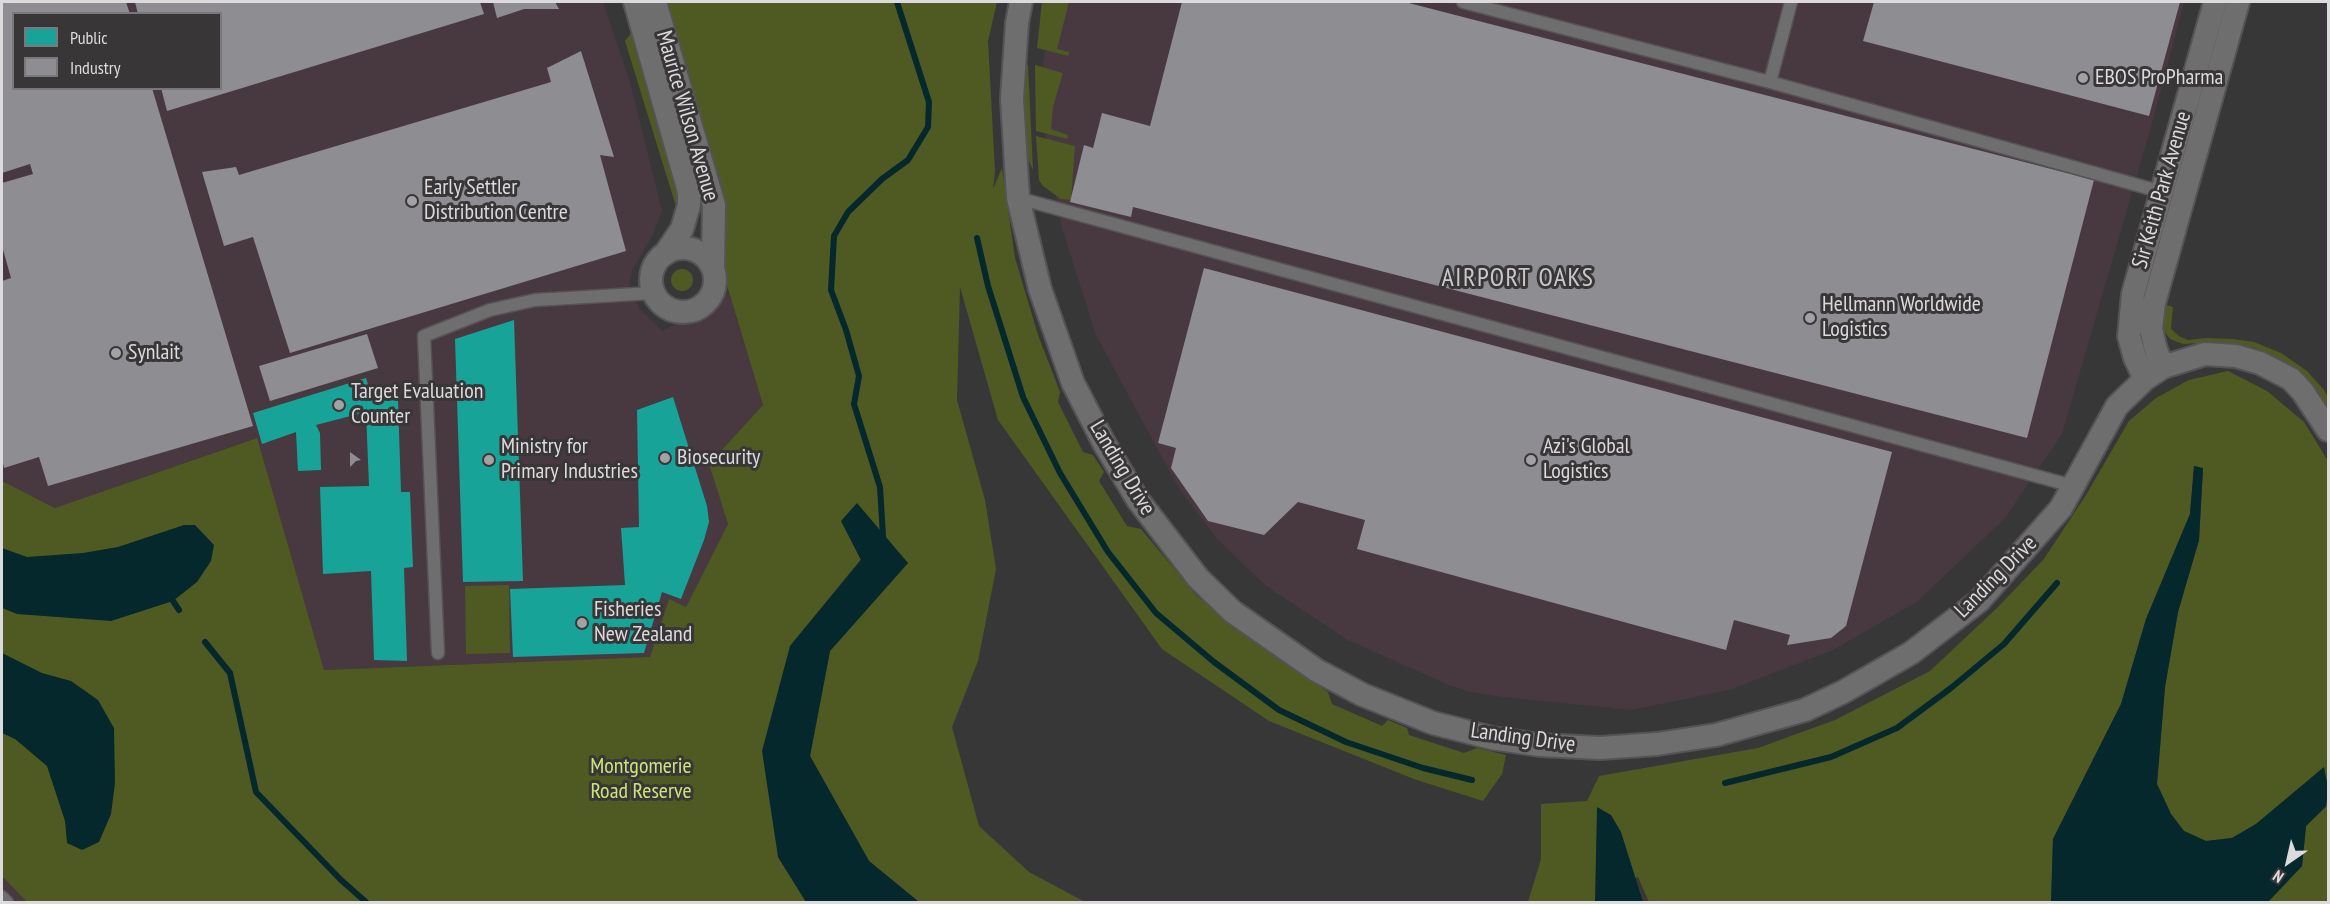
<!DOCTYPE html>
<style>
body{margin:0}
#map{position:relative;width:2330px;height:904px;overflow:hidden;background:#383738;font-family:"PT Sans Narrow",sans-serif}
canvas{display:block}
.frame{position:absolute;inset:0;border:3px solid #dcdadc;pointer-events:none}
.legend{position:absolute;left:12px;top:12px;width:210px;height:78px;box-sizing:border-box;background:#393638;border:2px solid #7a787a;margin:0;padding:8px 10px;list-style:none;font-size:18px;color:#dcdadc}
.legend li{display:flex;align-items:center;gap:12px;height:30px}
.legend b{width:30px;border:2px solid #7a787a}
.north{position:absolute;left:2258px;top:832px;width:60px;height:60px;-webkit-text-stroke:4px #393638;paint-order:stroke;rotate:214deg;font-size:16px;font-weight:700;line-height:24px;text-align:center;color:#dcdadc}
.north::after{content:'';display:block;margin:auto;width:21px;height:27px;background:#dcdadc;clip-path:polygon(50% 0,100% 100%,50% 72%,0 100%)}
</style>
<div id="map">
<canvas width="2330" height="904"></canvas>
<div class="frame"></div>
<ul class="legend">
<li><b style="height:16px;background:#17a398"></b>Public</li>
<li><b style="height:16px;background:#8d8d92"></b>Industry</li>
</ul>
<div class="north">N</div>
</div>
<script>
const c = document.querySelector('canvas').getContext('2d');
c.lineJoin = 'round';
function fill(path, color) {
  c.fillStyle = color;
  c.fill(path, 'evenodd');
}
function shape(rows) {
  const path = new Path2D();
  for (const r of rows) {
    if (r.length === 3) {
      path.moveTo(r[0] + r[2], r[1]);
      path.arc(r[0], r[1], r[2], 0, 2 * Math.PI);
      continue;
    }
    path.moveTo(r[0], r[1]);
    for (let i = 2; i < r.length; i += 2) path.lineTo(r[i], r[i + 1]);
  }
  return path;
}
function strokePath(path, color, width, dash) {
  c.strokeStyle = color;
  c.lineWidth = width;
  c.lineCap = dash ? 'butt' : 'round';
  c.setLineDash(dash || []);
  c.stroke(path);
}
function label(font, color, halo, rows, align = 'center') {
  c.font = font + ' "PT Sans Narrow",sans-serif';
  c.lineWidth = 6;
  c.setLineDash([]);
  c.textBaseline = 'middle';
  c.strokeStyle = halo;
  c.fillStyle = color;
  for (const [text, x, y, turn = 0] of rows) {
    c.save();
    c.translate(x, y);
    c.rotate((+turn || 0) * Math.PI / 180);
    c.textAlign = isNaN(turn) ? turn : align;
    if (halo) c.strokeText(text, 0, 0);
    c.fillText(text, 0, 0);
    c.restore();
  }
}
fill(shape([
 [2,2,603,2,630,82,662,211,652,236,632,271,629,286,640,310,663,331,729,293,763,405,709,464,728,524,686,607,669,600,650,657,324,670,256,438,55,508,2,481],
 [14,14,220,14,220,88,14,88],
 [1054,2,2184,2,2153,120,2062,434,2005,518,1918,601,1833,650,1729,690,1631,710,1504,697,1470,692,1449,685,1348,640,1266,586,1217,539,1178,487,1096,335,1062,228,1046,143,1043,63],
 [2,876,27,902,2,902]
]), '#483840');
fill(shape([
 [665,2,997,2,988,41,995,171,993,189,1002,168,1015,258,1038,335,1060,392,1058,402,1083,452,1093,455,1104,472,1099,481,1127,526,1141,529,1197,596,1276,657,1328,692,1332,704,1382,726,1388,720,1407,728,1409,735,1464,753,1477,748,1506,755,1502,774,1483,801,1414,779,1269,721,1162,649,998,420,960,287,957,400,985,500,996,569,978,661,952,727,979,826,1029,872,1085,902,919,902,869,861,810,756,830,651,908,563,841,521,861,559,790,646,778,857,806,902,27,902,2,876,2,481,55,508,257,438,324,670,650,657,669,599,686,607,728,524,709,464,763,405,723,272,725,215,718,174],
 [1042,2,1069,2,1057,49,1069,52,1068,56,1037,48],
 [635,28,680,183,678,213,625,41],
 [1024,65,1028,65,1033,170,1025,152],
 [1035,65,1063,73,1053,107,1051,129,1068,135,1067,139,1036,131],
 [1036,136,1075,146,1071,200,1061,199,1043,186,1039,180],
 [682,280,11],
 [2163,304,2173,307,2171,329,2180,337,2188,340,2206,338,2232,339,2254,342,2281,353,2307,371,2324,390,2328,397,2328,408,2317,390,2295,368,2256,348,2215,342,2183,344,2170,339,2162,328],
 [2228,371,2267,391,2304,422,2328,461,2328,787,2323,768,2256,824,2232,838,2206,841,2184,831,2171,814,2157,784,2165,687,2178,612,2199,540,2203,469,2194,466,2190,514,2146,619,2121,704,2053,839,2051,902,1649,902,1638,877,1628,879,1615,902,1528,902,1541,859,1541,804,1587,801,1599,776,1758,748,1835,720,1930,671,1997,608,2044,559,2086,495,2129,421,2156,398,2189,380],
 [509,585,510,653,466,654,465,586],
 [2328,796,2328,902,2268,902,2302,866,2306,826,2326,807]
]), '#4f5a22');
fill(shape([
 [2194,466,2203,468,2199,540,2178,612,2165,687,2157,784,2171,814,2184,831,2206,841,2232,838,2256,824,2324,767,2328,787,2326,806,2306,826,2302,866,2268,902,2051,902,2053,839,2121,704,2146,619,2190,514],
 [857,503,908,563,830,651,810,756,869,861,919,902,806,902,778,857,762,751,790,646,861,560,841,521],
 [184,525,195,525,214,545,211,561,197,582,173,601,111,621,17,614,2,608,2,548,27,557,83,553,118,547],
 [2,653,42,673,71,681,98,700,114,728,115,783,111,814,99,842,82,850,67,843,65,821,47,766,15,739,2,733],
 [1597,807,1611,815,1621,832,1643,902,1595,902]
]), '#05282c');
fill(shape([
 [514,320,523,581,463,582,455,339],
 [366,378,373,401,398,400,401,492,410,492,413,567,404,568,407,661,374,660,371,571,323,574,320,487,369,486,366,412,316,425,320,433,321,470,298,471,296,432,262,444,253,413],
 [673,397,707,506,709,522,704,540,681,599,662,592,644,653,513,657,510,589,625,585,621,528,639,527,637,410]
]), '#17a398');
fill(shape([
 [2,2,126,2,130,14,14,14,14,88,152,88,253,426,48,486,39,457,4,468,2,458,2,281,11,278,2,246,2,183,33,174,30,164,2,173],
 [135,2,480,2,484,14,167,111,161,88,220,88,220,14,138,14],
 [493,2,555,2,559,9,524,9,497,18],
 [1182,2,1405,2,2094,180,2027,438,1133,207,1131,217,1070,202,1084,145,1093,148,1102,113,1150,126],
 [1874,2,2180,2,2149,116,1863,41],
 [581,51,614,157,600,155,626,251,290,353,253,237,224,246,202,172,236,167,239,175,551,82,547,68],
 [1204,268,1892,452,1846,626,1831,638,1787,645,1790,635,1734,620,1726,650,1357,549,1365,520,1298,502,1264,535,1208,521,1171,468,1176,448,1158,443],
 [367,334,378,368,270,401,259,366],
 [350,452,361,460,356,461,350,467]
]), '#8d8d92');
strokePath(shape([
 [977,238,988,286,1023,397,1060,473,1108,552,1156,613,1214,662,1279,710,1346,742,1423,768,1472,780],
 [883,536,880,487,854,404,859,376,846,330,831,290,834,236,848,212,882,179,908,160,928,127,929,102,897,2],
 [173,601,179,610],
 [205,642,230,673,256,792,341,880,366,902],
 [1725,783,1831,757,1897,728,1951,688,2004,644,2057,583]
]), '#05282c', 6);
const service = shape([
 [1463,2,1770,82,2162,192],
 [1770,82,1791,2],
 [1018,198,2073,486],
 [438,653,424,336,490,310,535,300,653,293],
 [2,897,7,902]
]);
const minor = shape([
 [635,2,689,192,689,205,682,229,665,254],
 [655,2,714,205,713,268],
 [1021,2,1017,23,1012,99,1018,198,1040,289,1073,383,1104,443,1138,500,1198,578,1233,612,1316,670,1363,695,1433,723,1492,738,1540,745,1600,748,1657,744,1716,735,1805,710,1843,692,1911,653,1979,601,2061,508,2117,406,2145,379,2163,367,2205,354,2236,356,2260,363,2291,379,2303,392,2328,430],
 [683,280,32],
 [2163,367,2156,350,2151,329,2154,303,2238,2],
 [2145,379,2135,358,2129,336,2133,294,2215,2]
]);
strokePath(service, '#555355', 15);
strokePath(minor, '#555355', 26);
strokePath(service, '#6f6e6f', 12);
strokePath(minor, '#6f6e6f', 22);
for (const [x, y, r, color] of [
 [2083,78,6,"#a3a1a3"],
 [412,201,6,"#a3a1a3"],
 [1810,318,6,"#a3a1a3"],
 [116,353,6,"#a3a1a3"],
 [339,405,6,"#a3a1a3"],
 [665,458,6,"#a3a1a3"],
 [489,460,6,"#a3a1a3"],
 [1531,460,6,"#a3a1a3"],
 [582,623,6,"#a3a1a3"]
]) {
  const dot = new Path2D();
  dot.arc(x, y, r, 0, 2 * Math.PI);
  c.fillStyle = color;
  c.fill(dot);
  strokePath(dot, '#393638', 2);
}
label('22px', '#dcdadc', '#393638', [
 ["EBOS ProPharma",2095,78],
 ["Early Settler",424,188],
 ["Distribution Centre",424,213],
 ["Hellmann Worldwide",1822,305],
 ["Logistics",1822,330],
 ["Synlait",128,353],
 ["Target Evaluation",351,392],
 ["Counter",351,417],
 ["Ministry for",501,447],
 ["Primary Industries",501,472],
 ["Azi's Global",1543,447],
 ["Logistics",1543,472],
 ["Biosecurity",677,458],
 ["Fisheries",594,610],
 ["New Zealand",594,635]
], 'left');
label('22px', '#dcdadc', '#393638', [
 ["Maurice Wilson Avenue",687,116,74],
 ["Sir Keith Park Avenue",2162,190,-74],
 ["Landing Drive",1122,468,59],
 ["Landing Drive",1996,577,-45],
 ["Landing Drive",1523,738,8]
]);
label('22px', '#cce478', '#393638', [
 ["Montgomerie",641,767],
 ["Road Reserve",641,792]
]);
c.letterSpacing = '1.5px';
label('26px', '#cac7ca', '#393638', [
 ["AIRPORT OAKS",1518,279]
]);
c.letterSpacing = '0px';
</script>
